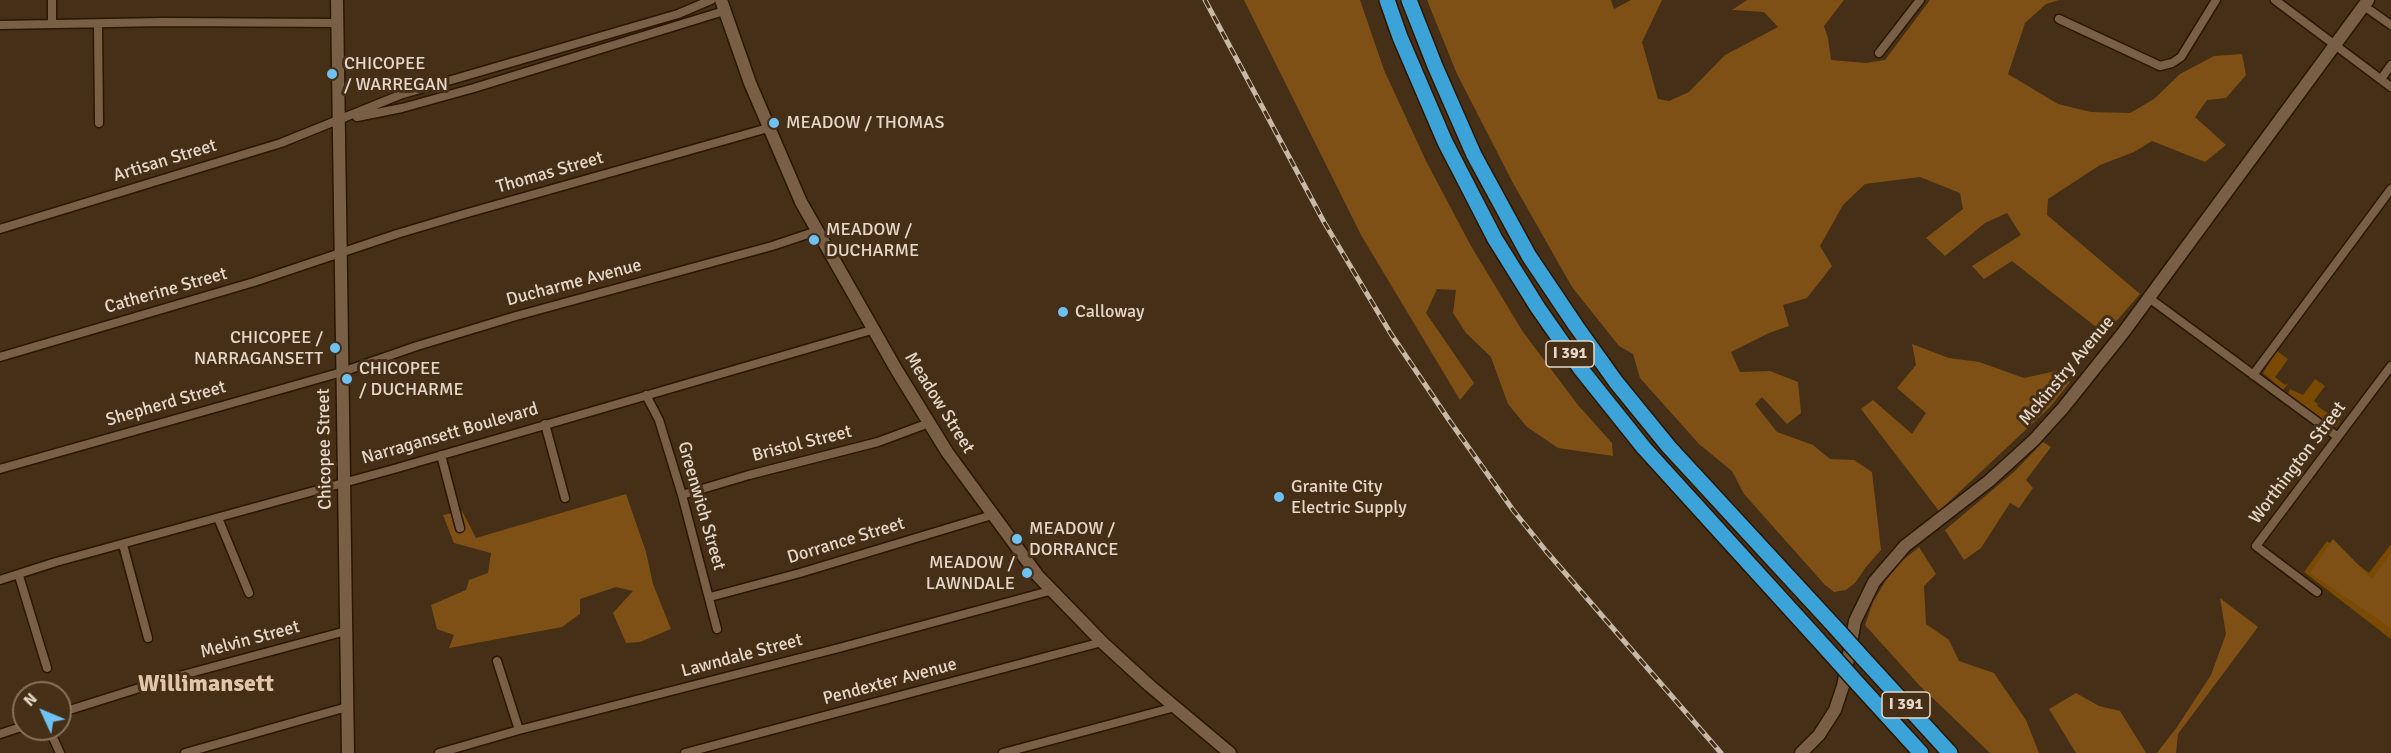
<!DOCTYPE html>
<style>
body{margin:0}
#map{position:relative;width:2391px;height:753px;overflow:hidden;background:#452f16;font-family:Signika,sans-serif}
canvas{display:block}
.north{position:absolute;left:12px;top:681px;width:60px;height:60px;box-sizing:border-box;background:#452f16;border:2px solid #85725e;border-radius:50%;rotate:314deg;font-size:16px;font-weight:700;line-height:24px;text-align:center;color:#e5d7c9}
.north::after{content:'';display:block;margin:auto;width:21px;height:27px;background:#6dc2f3;clip-path:polygon(50% 0,100% 100%,50% 72%,0 100%)}
</style>
<div id="map">
<canvas width="2391" height="753"></canvas>
<div class="north">N</div>
</div>
<script>
const c = document.querySelector('canvas').getContext('2d');
c.lineJoin = 'round';
function fill(path, color) {
  c.fillStyle = color;
  c.fill(path, 'evenodd');
}
function shape(rows) {
  const path = new Path2D();
  for (const r of rows) {
    path.moveTo(r[0], r[1]);
    for (let i = 2; i < r.length; i += 2) path.lineTo(r[i], r[i + 1]);
  }
  return path;
}
function strokePath(path, color, width, dash) {
  c.strokeStyle = color;
  c.lineWidth = width;
  c.lineCap = dash ? 'butt' : 'round';
  c.setLineDash(dash || []);
  c.stroke(path);
}
function label(font, color, halo, rows, align = 'center') {
  c.font = font + ' Signika,sans-serif';
  c.lineWidth = 6;
  c.setLineDash([]);
  c.textBaseline = 'middle';
  c.strokeStyle = halo;
  c.fillStyle = color;
  for (const [text, x, y, turn = 0] of rows) {
    c.save();
    c.translate(x, y);
    c.rotate((+turn || 0) * Math.PI / 180);
    c.textAlign = isNaN(turn) ? turn : align;
    if (halo) c.strokeText(text, 0, 0);
    c.fillText(text, 0, 0);
    c.restore();
  }
}
fill(shape([
 [2277,351,2288,359,2275,377,2285,385,2289,383,2283,390,2263,373],
 [2315,379,2325,386,2314,401,2318,404,2317,406,2340,421,2336,427,2332,426,2288,394,2290,389,2303,395],
 [2327,541,2369,573,2391,544,2391,639,2304,572]
]), '#7a4902');
fill(shape([
 [1244,0,1360,0,1384,70,1426,161,1471,246,1523,332,1578,405,1612,443,1613,456,1558,448,1527,427,1508,404,1491,357,1466,333,1453,313,1456,290,1437,289,1426,313,1474,383,1460,400,1361,235],
 [1427,0,1611,0,1614,9,1631,0,1662,0,1642,42,1658,99,1669,101,1689,92,1725,55,1778,27,1764,12,1732,10,1747,0,1844,0,1824,26,1828,38,1831,60,1866,63,1885,60,1930,0,2059,0,2046,4,2025,23,2008,74,2058,104,2091,112,2130,113,2154,99,2180,74,2214,56,2242,54,2246,75,2226,98,2207,100,2195,117,2226,145,2205,162,2152,141,2134,152,2100,165,2048,199,2047,215,2140,294,2105,334,2012,261,1984,279,1972,266,2021,235,2007,213,1985,223,1945,256,1926,238,1963,209,1960,193,1920,177,1865,184,1843,205,1820,246,1832,266,1807,298,1783,305,1789,326,1769,333,1731,352,1740,372,1770,371,1798,382,1801,413,1787,424,1762,397,1755,404,1777,432,1813,445,1830,459,1854,460,1872,472,1881,550,1866,567,1855,583,1846,590,1834,592,1825,585,1744,494,1732,471,1699,444,1640,378,1633,354,1619,346,1572,287,1513,183,1457,74],
 [1912,344,1949,358,1979,362,2024,378,2056,371,2070,382,2050,407,1939,511,1861,409,1873,400,1912,434,1926,413,1897,388,1916,365],
 [2043,442,2051,447,2026,480,2033,488,2019,508,2010,503,1981,548,1964,560,1945,530,2015,471],
 [626,494,646,552,653,584,671,629,640,642,626,643,613,613,633,591,616,587,580,599,580,614,562,627,449,648,454,635,437,629,431,605,466,590,469,580,488,573,491,553,454,543,443,515,462,511,476,538],
 [2333,539,2372,579,2391,553,2391,628,2310,573],
 [1919,547,1936,574,1924,586,1926,624,1949,640,1959,661,1994,673,2026,720,2039,753,1990,753,1919,685,1865,625,1873,602,1886,580,1903,560],
 [2220,598,2258,627,2178,734,2176,753,2157,753,2177,727,2211,675,2226,634],
 [2076,693,2099,706,2120,711,2146,753,2076,753,2049,709]
]), '#7f5015');
const street = shape([
 [2275,0,2391,87],
 [2364,6,2391,25],
 [2059,19,2160,66,2172,63,2181,57,2216,0],
 [52,23,52,0],
 [98,24,99,123],
 [0,25,164,22,338,23],
 [1879,53,1920,0],
 [2381,79,2391,65],
 [357,117,402,108,474,88,724,11],
 [0,229,281,143,400,95,678,14,711,0],
 [2149,298,2338,437],
 [0,357,254,282,397,234,464,214,768,128],
 [2253,375,2391,189],
 [646,395,659,420,682,495,717,629],
 [545,424,565,498],
 [441,455,460,528],
 [0,469,342,372,417,346,516,316,772,246,817,231],
 [682,495,749,475,878,442,929,423],
 [218,518,249,593],
 [123,545,148,638],
 [19,576,47,668],
 [0,580,56,562,394,469,875,329],
 [2317,592,2256,546,2391,366],
 [710,597,800,573,992,515],
 [497,661,519,730],
 [60,713,168,679,346,631],
 [49,729,60,753],
 [0,734,24,726],
 [185,753,347,707],
 [439,753,519,730,839,648,1053,590],
 [685,753,1102,642],
 [1003,753,1175,707]
]);
const secondary = shape([
 [337,0,348,753],
 [721,0,750,83,801,202,896,369,947,452,1038,576,1103,643,1150,686,1230,753],
 [1801,753,1819,735,1835,710,1843,686,1855,621,1874,582,1905,546,1989,481,2034,440,2063,408,2123,333,2368,0]
]);
const highway = shape([
 [1387,0,1400,37,1445,142,1495,239,1538,308,1580,368,1644,448,1832,655],
 [1409,0,1435,66,1474,155,1529,256,1576,326,1616,382,1669,447,1835,627],
 [1862,657,1950,753],
 [1858,684,1921,753]
]);
strokePath(street, '#2b1600', 11);
strokePath(secondary, '#2b1600', 15);
strokePath(highway, '#2b1600', 18);
strokePath(street, '#785f46', 8);
strokePath(secondary, '#785f46', 12);
strokePath(highway, '#3ca3d8', 15);
const rail = shape([
 [1205,0,1324,222,1391,334,1449,420,1513,510,1546,551,1721,753]
]);
strokePath(rail, '#c7b8a8', 5);
strokePath(rail, '#452f16', 3, [9]);
const highwayBridge = shape([
 [1835,627,1862,657],
 [1832,655,1858,684]
]);
strokePath(highwayBridge, '#2b1600', 18, []);
strokePath(highwayBridge, '#3ca3d8', 15);
for (const [x, y, r, color] of [
 [332,74,6,"#6dc2f3"],
 [774,123,6,"#6dc2f3"],
 [814,240,6,"#6dc2f3"],
 [1063,312,6,"#6dc2f3"],
 [335,348,6,"#6dc2f3"],
 [347,379,6,"#6dc2f3"],
 [1279,497,6,"#6dc2f3"],
 [1017,539,6,"#6dc2f3"],
 [1027,573,6,"#6dc2f3"]
]) {
  const dot = new Path2D();
  dot.arc(x, y, r, 0, 2 * Math.PI);
  c.fillStyle = color;
  c.fill(dot);
  strokePath(dot, '#452f16', 2);
}
for (const [x, y, w] of [
 [1570,354,48],
 [1906,705,48]
]) {
  const box = new Path2D();
  box.roundRect(x - w / 2, y - 13, w, 26, 4.5);
  c.fillStyle = '#452f16';
  c.fill(box);
  strokePath(box, '#e5d7c9', 1.5);
}
label('bold 16px', '#e5d7c9', null, [
 ["I 391",1570,354],
 ["I 391",1906,705]
]);
label('18px', '#e5d7c9', '#452f16', [
 ["CHICOPEE",344,64],
 ["/ WARREGAN",344,85],
 ["MEADOW / THOMAS",786,123],
 ["MEADOW /",826,230],
 ["DUCHARME",826,251],
 ["Calloway",1075,312],
 ["CHICOPEE /",323,338,"right"],
 ["NARRAGANSETT",323,359,"right"],
 ["CHICOPEE",359,369],
 ["/ DUCHARME",359,390],
 ["Granite City",1291,487],
 ["Electric Supply",1291,508],
 ["MEADOW /",1029,529],
 ["DORRANCE",1029,550],
 ["MEADOW /",1015,563,"right"],
 ["LAWNDALE",1015,584,"right"]
], 'left');
label('18px', '#e5d7c9', '#452f16', [
 ["Artisan Street",165,161,-17],
 ["Thomas Street",550,173,-16],
 ["Ducharme Avenue",574,283,-15],
 ["Catherine Street",166,291,-16],
 ["Mckinstry Avenue",2067,371,-50],
 ["Meadow Street",939,403,58],
 ["Shepherd Street",166,404,-16],
 ["Narragansett Boulevard",450,434,-16],
 ["Bristol Street",802,444,-14],
 ["Chicopee Street",325,449,-91],
 ["Worthington Street",2298,463,-53],
 ["Greenwich Street",701,506,74],
 ["Dorrance Street",846,541,-17],
 ["Melvin Street",250,640,-15],
 ["Lawndale Street",742,656,-15],
 ["Pendexter Avenue",890,682,-15]
]);
label('bold 24px', '#e2c6aa', '#452f16', [
 ["Willimansett",206,685]
]);
</script>
